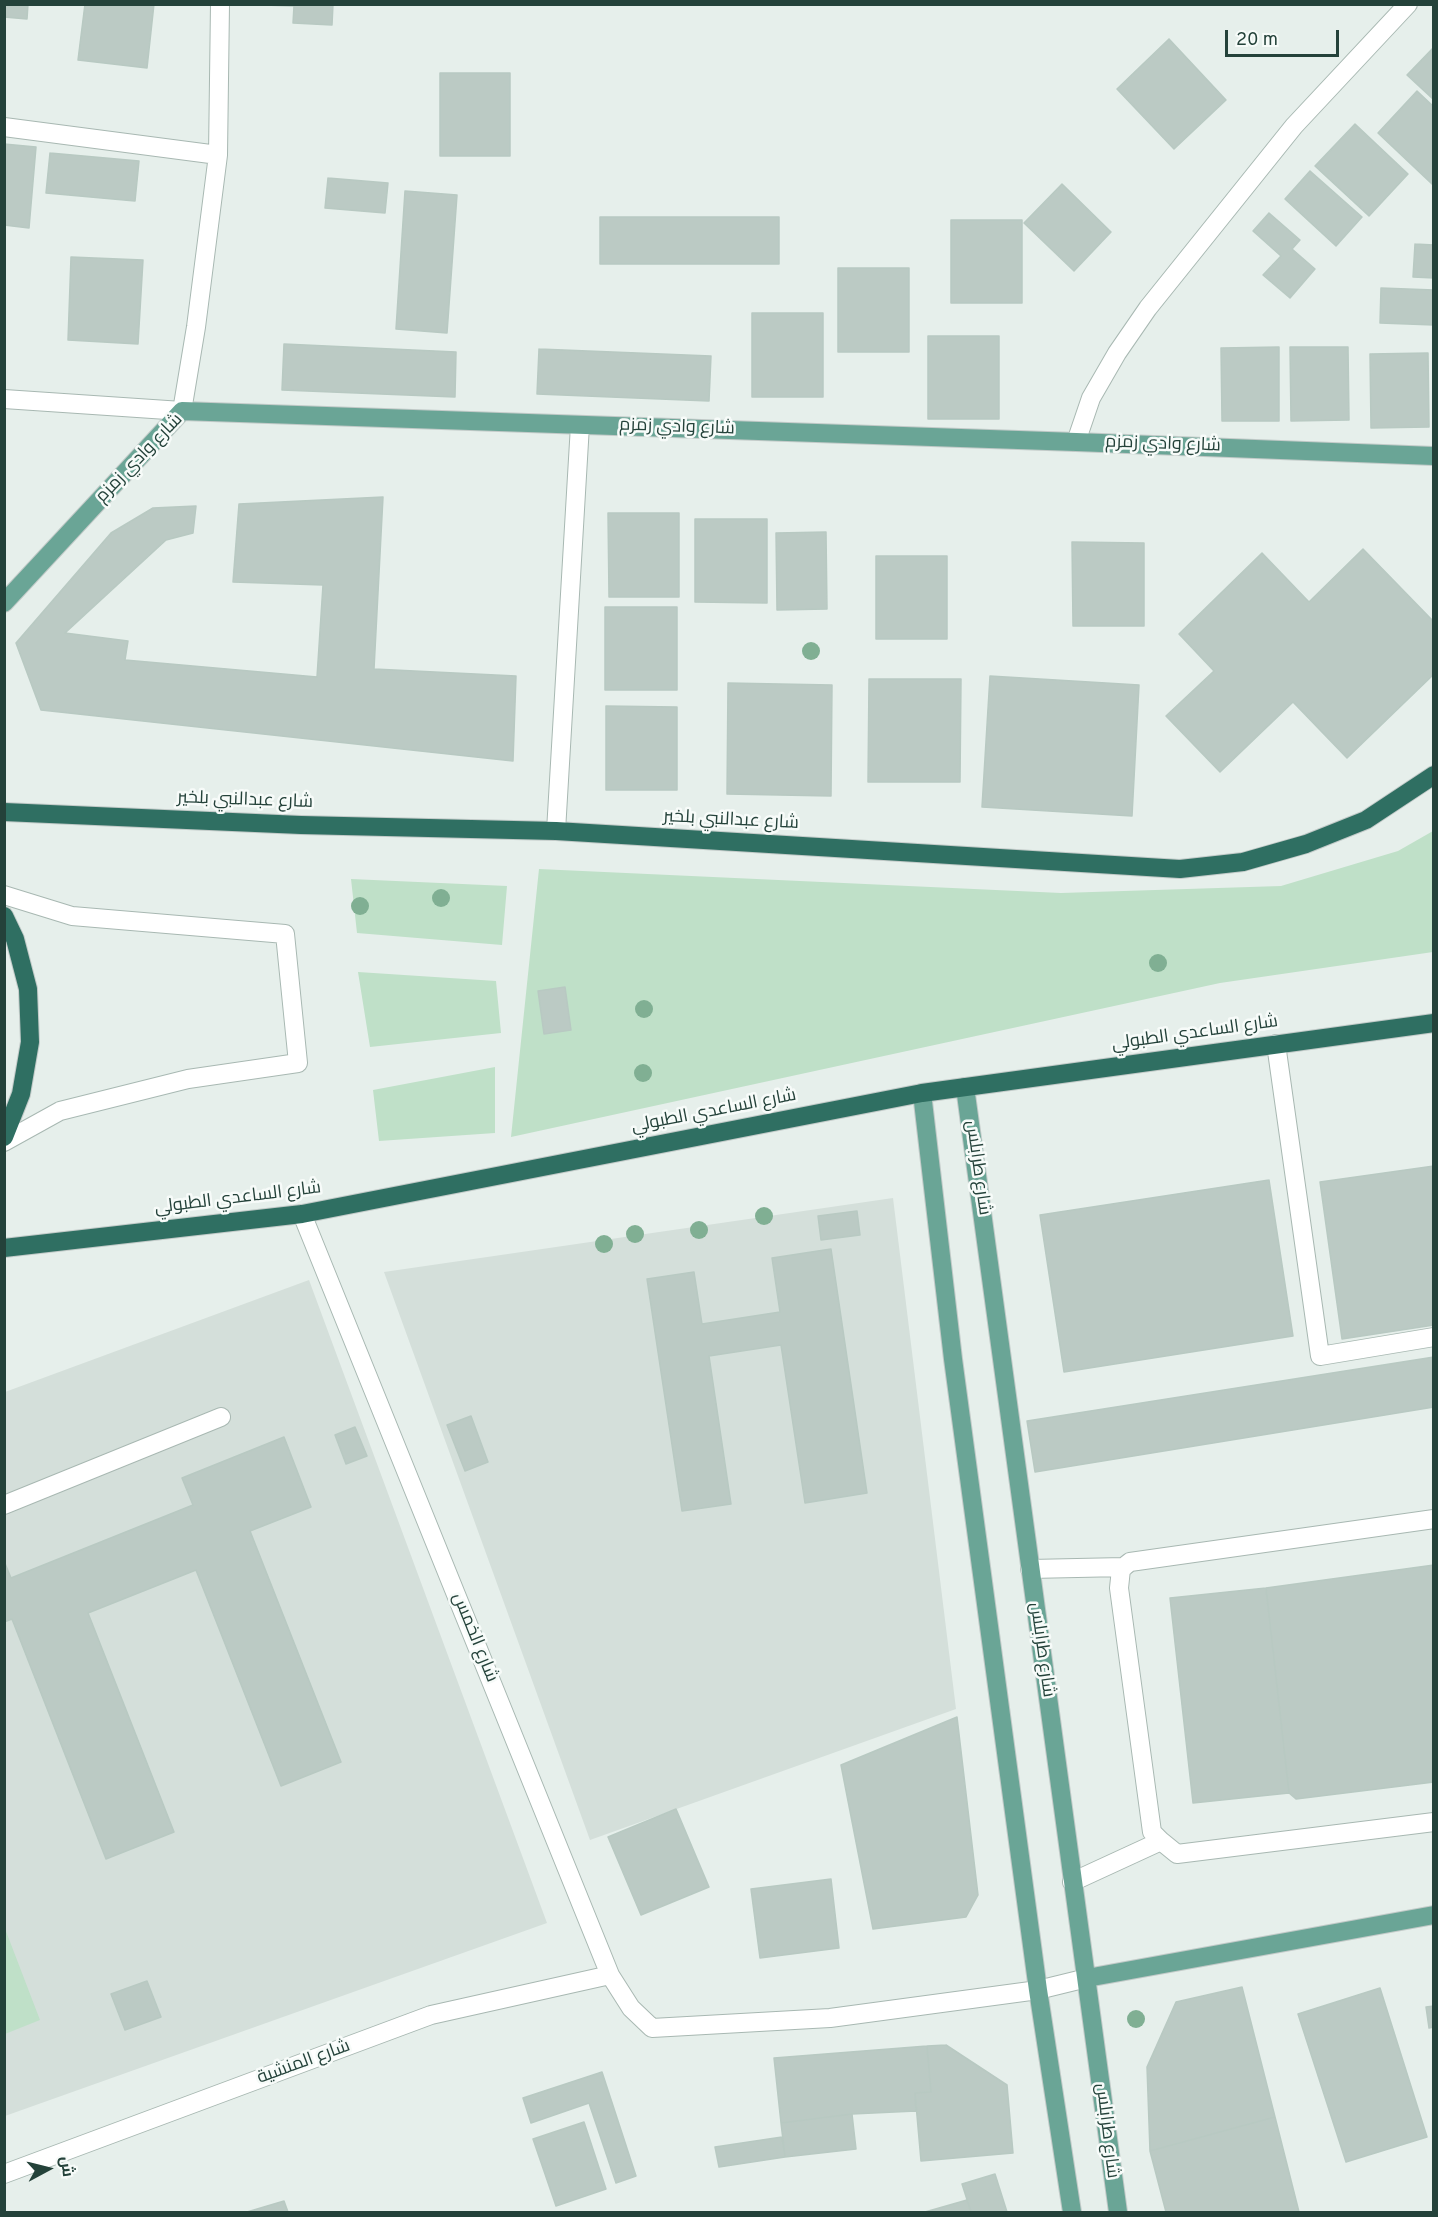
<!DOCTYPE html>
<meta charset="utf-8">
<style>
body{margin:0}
#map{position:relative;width:1438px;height:2217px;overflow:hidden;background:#e6efeb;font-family:Overpass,Cairo,sans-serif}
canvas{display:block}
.frame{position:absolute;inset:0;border:6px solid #24423a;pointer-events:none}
.north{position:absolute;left:18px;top:2139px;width:60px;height:60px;-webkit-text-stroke:4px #f7fbf9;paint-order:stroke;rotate:83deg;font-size:16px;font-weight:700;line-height:24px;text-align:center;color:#24423a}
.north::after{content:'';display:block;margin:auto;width:21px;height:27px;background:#24423a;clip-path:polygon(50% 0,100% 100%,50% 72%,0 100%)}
.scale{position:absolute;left:1225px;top:30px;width:114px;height:27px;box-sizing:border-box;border:3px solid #24423a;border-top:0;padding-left:8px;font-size:18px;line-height:21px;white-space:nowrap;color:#24423a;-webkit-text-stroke:4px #f7fbf9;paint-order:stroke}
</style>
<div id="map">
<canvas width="1438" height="2217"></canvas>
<div class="frame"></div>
<div class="north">ش</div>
<div class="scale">20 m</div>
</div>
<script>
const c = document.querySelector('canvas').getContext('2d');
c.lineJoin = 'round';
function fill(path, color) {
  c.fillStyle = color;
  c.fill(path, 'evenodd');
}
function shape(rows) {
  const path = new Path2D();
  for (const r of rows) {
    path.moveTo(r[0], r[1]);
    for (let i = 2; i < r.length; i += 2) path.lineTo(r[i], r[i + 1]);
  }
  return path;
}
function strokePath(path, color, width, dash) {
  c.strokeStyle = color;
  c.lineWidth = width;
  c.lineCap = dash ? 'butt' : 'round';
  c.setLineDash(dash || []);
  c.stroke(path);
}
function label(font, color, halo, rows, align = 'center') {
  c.font = font + ' Overpass,Cairo,sans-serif';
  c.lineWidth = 5;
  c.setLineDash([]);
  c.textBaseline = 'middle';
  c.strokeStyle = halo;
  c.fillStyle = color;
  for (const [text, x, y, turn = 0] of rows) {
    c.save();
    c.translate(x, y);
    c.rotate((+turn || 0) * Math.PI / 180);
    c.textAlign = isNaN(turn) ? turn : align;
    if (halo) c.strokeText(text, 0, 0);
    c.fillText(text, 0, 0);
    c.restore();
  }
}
fill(shape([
 [893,1198,956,1709,590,1840,384,1272],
 [309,1280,547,1923,5,2116,5,1392]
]), '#d4dfda');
fill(shape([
 [1433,831,1433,952,1220,983,511,1137,539,869,1061,893,1281,886,1398,851],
 [351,879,507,886,502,945,357,933],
 [358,972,496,981,501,1033,370,1047],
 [495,1067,495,1133,379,1141,373,1090],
 [4,1926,40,2020,5,2034,4,2034]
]), '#bfe0c8');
const building = shape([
 [4,4,28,4,27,19,4,17,4,4],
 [85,4,154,4,147,68,78,60,85,4],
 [333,4,332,25,293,23,294,6,263,5,333,4],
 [1169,39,1226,100,1174,149,1117,89,1169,39],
 [1434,47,1434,100,1407,75,1434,47],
 [440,73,510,73,510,156,440,156,440,73],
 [1417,91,1434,107,1432,184,1378,133,1417,91],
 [1355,124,1408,174,1369,216,1315,166,1355,124],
 [4,144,36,147,29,228,4,225,4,144],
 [50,153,139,161,135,201,46,193,50,153],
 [1310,171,1362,217,1336,246,1285,199,1310,171],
 [328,178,388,183,385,213,325,208,328,178],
 [1062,184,1111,232,1074,271,1024,223,1062,184],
 [405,191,457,195,447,333,396,329,405,191],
 [1269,213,1300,240,1292,249,1315,269,1290,298,1263,275,1281,256,1253,231,1269,213],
 [600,217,779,217,779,264,600,264,600,217],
 [951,220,1022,220,1022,303,951,303,951,220],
 [1415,244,1434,245,1434,278,1413,277,1415,244],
 [71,257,143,260,138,344,68,340,71,257],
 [838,268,909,268,909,352,838,352,838,268],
 [1381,288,1434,290,1434,325,1380,323,1381,288],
 [752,313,823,313,823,397,752,397,752,313],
 [928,336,999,336,999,419,928,419,928,336],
 [284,344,456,352,455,397,282,390,284,344],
 [1279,347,1279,421,1222,421,1221,348,1279,347],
 [1290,347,1348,347,1349,420,1291,421,1290,347],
 [539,349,711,356,709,401,537,394,539,349],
 [1428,353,1429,427,1371,428,1370,354,1428,353],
 [383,497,374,669,516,676,513,761,41,710,16,643,111,533,153,508,196,506,193,533,166,540,65,633,128,641,125,660,317,677,323,585,233,582,239,504,383,497],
 [608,513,679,513,679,597,609,597,608,513],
 [695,519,767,519,767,603,695,602,695,519],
 [826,532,827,609,777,610,776,533,826,532],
 [1072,542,1144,543,1144,626,1073,626,1072,542],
 [1363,549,1434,622,1434,674,1347,758,1293,702,1220,772,1166,716,1214,671,1179,634,1262,553,1309,602,1363,549],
 [876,556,947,556,947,639,876,639,876,556],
 [605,607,677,607,677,690,605,690,605,607],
 [990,676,1139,685,1132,816,982,807,990,676],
 [869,679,961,679,960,782,868,782,869,679],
 [728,683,832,685,831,796,727,794,728,683],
 [606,706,677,707,677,790,606,790,606,706],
 [565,987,571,1030,544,1034,538,991,565,987],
 [1434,1166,1434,1325,1342,1339,1320,1182,1434,1166],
 [1269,1180,1293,1336,1064,1372,1040,1215,1269,1180],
 [857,1211,860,1235,821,1240,818,1216,857,1211],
 [831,1249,867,1493,805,1503,781,1345,709,1356,731,1504,682,1511,647,1279,694,1272,702,1324,780,1312,772,1258,831,1249],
 [1434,1357,1434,1407,1035,1472,1027,1421,1434,1357],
 [471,1416,488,1462,465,1471,447,1425,471,1416],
 [355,1427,367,1456,346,1464,335,1435,355,1427],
 [284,1437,311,1507,250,1531,341,1762,281,1786,196,1570,88,1613,174,1832,106,1859,12,1619,4,1622,4,1561,11,1578,193,1505,182,1478,284,1437],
 [1434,1565,1434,1782,1296,1799,1289,1793,1266,1588,1434,1565],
 [1266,1588,1289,1793,1193,1803,1170,1598,1266,1588],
 [957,1717,978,1895,966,1917,873,1929,841,1765,957,1717],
 [676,1809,709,1887,641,1915,608,1837,676,1809],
 [831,1879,839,1948,760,1958,751,1889,831,1879],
 [147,1981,161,2017,125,2030,111,1994,147,1981],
 [1242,1987,1275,2117,1150,2151,1147,2067,1176,2002,1242,1987],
 [1380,1988,1427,2137,1346,2162,1298,2014,1380,1988],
 [1434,2006,1434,2027,1429,2028,1426,2007,1434,2006],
 [946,2045,1007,2085,1013,2153,921,2161,915,2093,931,2092,927,2046,946,2045],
 [927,2046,931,2092,915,2093,916,2111,852,2114,781,2123,774,2058,927,2046],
 [602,2072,636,2176,616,2183,589,2103,531,2123,523,2098,602,2072],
 [852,2114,856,2149,785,2157,781,2123,852,2114],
 [1275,2117,1299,2212,1166,2212,1150,2151,1275,2117],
 [584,2122,606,2189,556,2206,533,2139,584,2122],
 [782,2137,785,2157,719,2167,715,2147,782,2137],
 [995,2174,1007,2212,971,2212,962,2184,995,2174],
 [967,2200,971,2212,925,2212,967,2200],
 [284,2201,288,2212,247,2212,284,2201]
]);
fill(building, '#bbcac4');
strokePath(building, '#b8c9c2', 1.5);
const minor = shape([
 [4,127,218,155],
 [4,399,182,411,196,327,218,155,220,4],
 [1076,442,1091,398,1117,353,1148,308,1294,126,1408,4],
 [556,831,580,425],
 [4,895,72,916,285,934,298,1063,188,1079,60,1111,4,1142],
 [1276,1044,1320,1356,1434,1337],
 [302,1214,610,1975,631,2008,652,2028,830,2018,1038,1990,1087,1978],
 [4,1505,221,1417],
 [1030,1569,1124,1567],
 [1161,1841,1177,1854,1434,1822],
 [1072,1882,1161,1841,1152,1832,1119,1588,1121,1569,1130,1562,1434,1519],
 [4,2174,431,2015,610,1975]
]);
const major = shape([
 [4,603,182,411,1076,442,1434,456],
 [965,1087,1118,2212],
 [922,1093,953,1359,1038,1990,1072,2212],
 [1087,1978,1434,1915]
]);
const highway = shape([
 [4,812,301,825,556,831,1180,869,1243,862,1306,844,1366,820,1434,775],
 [4,916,15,939,28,989,30,1042,21,1094,4,1137],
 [4,1248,302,1214,922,1093,1434,1023]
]);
strokePath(minor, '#a8b8b2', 20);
strokePath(major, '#c2cac8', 20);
strokePath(highway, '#c2cac8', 20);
strokePath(minor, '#fff', 18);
strokePath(major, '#6aa596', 18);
strokePath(highway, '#2f6f62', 18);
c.fillStyle = '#80af93';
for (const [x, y] of [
 [811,651],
 [441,898],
 [360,906],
 [1158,963],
 [644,1009],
 [643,1073],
 [764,1216],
 [699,1230],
 [635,1234],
 [604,1244],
 [1136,2019]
]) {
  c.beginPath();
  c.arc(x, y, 9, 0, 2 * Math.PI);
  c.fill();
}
label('18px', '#24423a', '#f7fbf9', [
 ["شارع وادي زمزم",677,428,2],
 ["شارع وادي زمزم",1163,445,2],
 ["شارع وادي زمزم",140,459,-46],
 ["شارع عبدالنبي بلخير",245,801,2],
 ["شارع عبدالنبي بلخير",731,821,3],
 ["شارع الساعدي الطبولي",1195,1034,-8],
 ["شارع الساعدي الطبولي",714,1112,-11],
 ["شارع طرابلس",977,1168,82],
 ["شارع الساعدي الطبولي",238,1199,-7],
 ["شارع الخمس",474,1638,68],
 ["شارع طرابلس",1041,1650,82],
 ["شارع المنشية",304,2063,-20],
 ["شارع طرابلس",1106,2131,83]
]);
</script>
